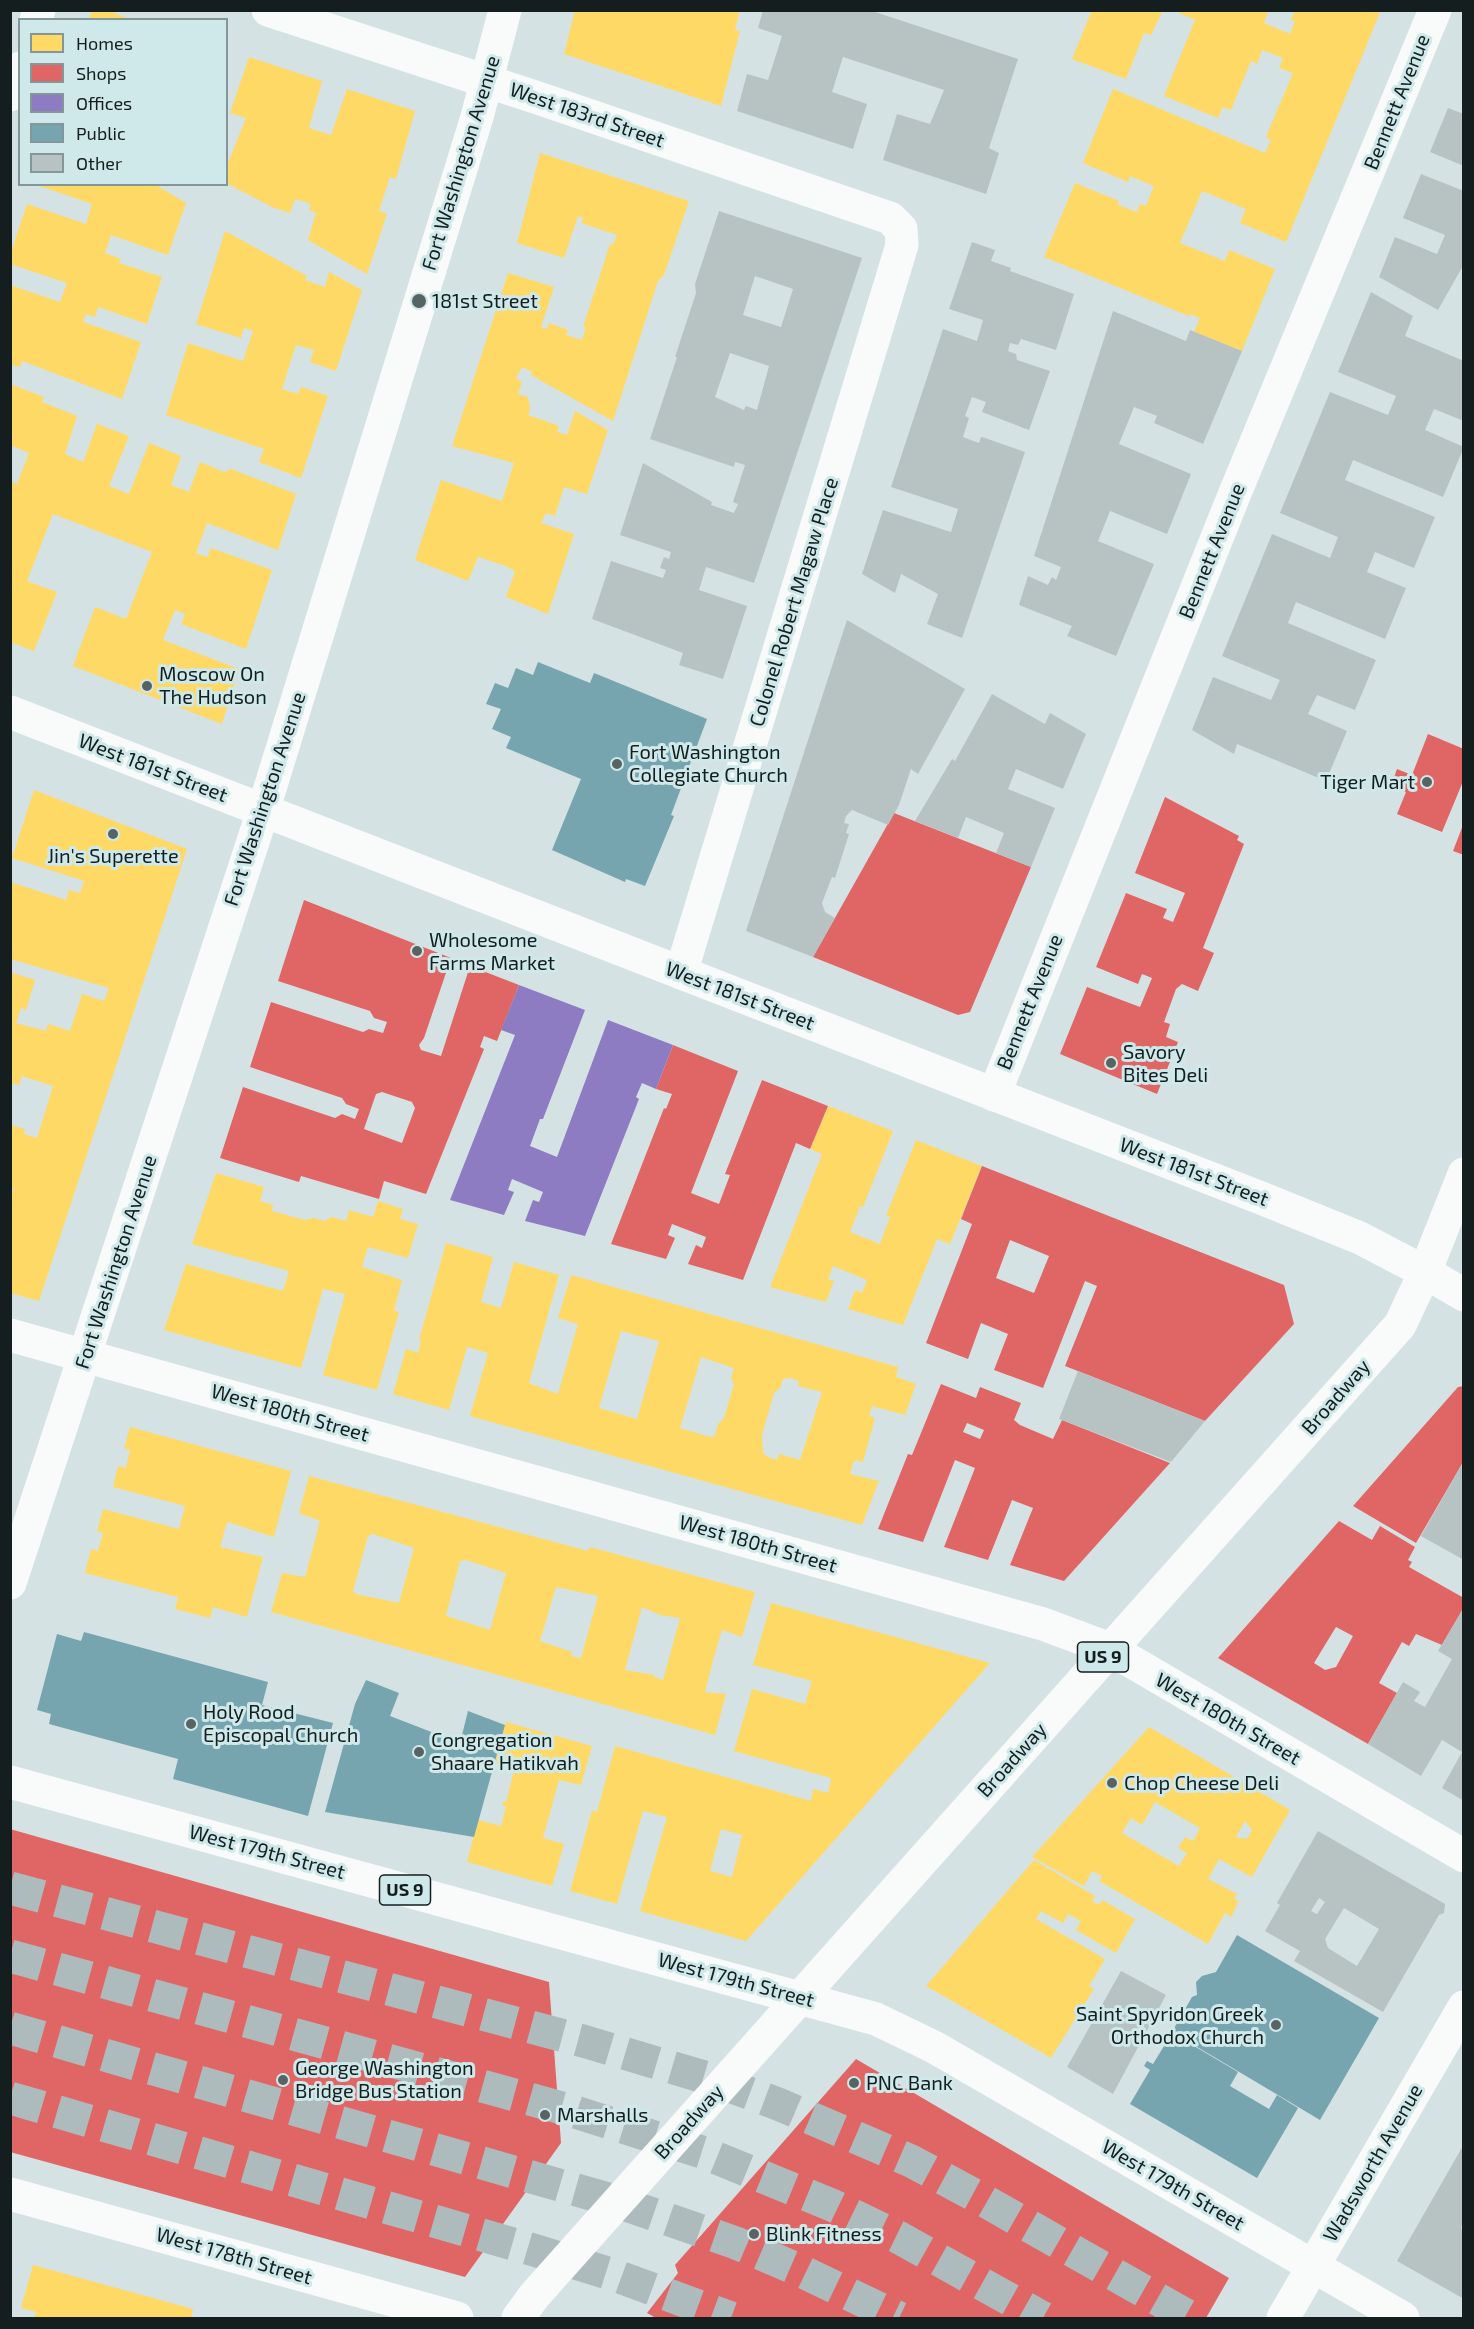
<!DOCTYPE html>
<style>
body{margin:0}
#map{position:relative;width:1474px;height:2329px;overflow:hidden;background:#d5e2e3;font-family:"Exo 2",sans-serif}
canvas{display:block}
.frame{position:absolute;inset:0;border:12px solid #141e1e;pointer-events:none}
.legend{position:absolute;left:18px;top:18px;width:210px;height:168px;box-sizing:border-box;background:#cfe8e9;border:2px solid #849798;margin:0;padding:8px 10px;list-style:none;font-size:18px;color:#141e1e}
.legend li{display:flex;align-items:center;gap:12px;height:30px}
.legend b{width:30px;border:2px solid #849798}
</style>
<div id="map">
<canvas width="1474" height="2329"></canvas>
<div class="frame"></div>
<ul class="legend">
<li><b style="height:16px;background:#ffd966"></b>Homes</li>
<li><b style="height:16px;background:#e06666"></b>Shops</li>
<li><b style="height:16px;background:#8e7cc3"></b>Offices</li>
<li><b style="height:16px;background:#76a5af"></b>Public</li>
<li><b style="height:16px;background:#b7c2c3"></b>Other</li>
</ul>
</div>
<script>
const c = document.querySelector('canvas').getContext('2d');
c.lineJoin = 'round';
function fill(path, color) {
  c.fillStyle = color;
  c.fill(path, 'evenodd');
}
function shape(rows) {
  const path = new Path2D();
  for (const r of rows) {
    path.moveTo(r[0], r[1]);
    for (let i = 2; i < r.length; i += 2) path.lineTo(r[i], r[i + 1]);
  }
  return path;
}
function strokePath(path, color, width, dash) {
  c.strokeStyle = color;
  c.lineWidth = width;
  c.lineCap = dash ? 'butt' : 'round';
  c.setLineDash(dash || []);
  c.stroke(path);
}
function label(font, color, halo, rows, align = 'center') {
  c.font = font + ' "Exo 2",sans-serif';
  c.lineWidth = 6;
  c.setLineDash([]);
  c.textBaseline = 'middle';
  c.strokeStyle = halo;
  c.fillStyle = color;
  for (const [text, x, y, turn = 0] of rows) {
    c.save();
    c.translate(x, y);
    c.rotate((+turn || 0) * Math.PI / 180);
    c.textAlign = isNaN(turn) ? turn : align;
    if (halo) c.strokeText(text, 0, 0);
    c.fillText(text, 0, 0);
    c.restore();
  }
}
fill(shape([
 [92,10,107,10,132,20,89,20],
 [575,10,740,10,735,30,740,31,721,106,564,54],
 [1092,10,1163,10,1151,35,1144,33,1126,79,1072,59],
 [1173,10,1269,10,1264,23,1290,34,1295,21,1291,20,1295,10,1381,10,1286,242,1240,223,1246,209,1202,191,1180,243,1225,261,1229,250,1275,269,1242,351,1194,332,1200,318,1190,314,1189,316,1044,257,1075,183,1119,201,1118,205,1137,212,1140,204,1146,206,1154,186,1130,176,1128,182,1083,163,1113,89,1265,153,1271,140,1266,137,1293,73,1279,68,1283,58,1262,50,1257,64,1251,61,1231,110,1223,107,1218,118,1164,96,1195,20],
 [249,57,322,81,309,128,331,135,347,89,415,111,396,179,390,177,379,211,387,214,367,274,308,240,316,213,309,210,311,204,295,199,290,213,272,207,226,183,226,168,246,118,230,113],
 [540,153,689,201,664,275,658,281,613,421,531,375,532,372,522,367,516,378,522,382,518,394,528,397,530,409,528,415,559,426,557,432,567,435,575,411,608,430,587,494,564,487,555,516,546,513,541,523,574,534,548,614,506,597,515,571,506,566,478,557,468,581,415,560,441,480,502,501,514,463,452,446,508,273,554,287,541,327,547,329,549,323,568,330,566,335,582,340,586,327,583,327,610,244,613,245,617,235,581,223,583,218,578,216,564,258,517,243],
 [34,184,154,184,186,203,168,255,111,235,105,253,121,259,119,263,162,277,147,324,98,307,95,317,86,314,83,322,141,342,122,399,22,361,20,367,10,364,10,285,60,302,67,283,10,264,10,255,27,204,86,224,92,204],
 [225,231,307,276,305,280,325,287,329,272,362,290,336,371,310,362,314,350,296,345,282,389,298,394,301,387,328,396,301,478,259,462,264,449,166,415,188,343,243,361,253,331,244,328,241,338,196,324],
 [10,384,44,397,42,402,77,416,65,454,83,462,97,424,129,436,109,486,129,494,149,443,181,456,171,485,189,492,200,462,224,472,231,469,296,494,278,550,207,523,196,553,207,557,211,548,272,570,246,649,181,624,185,614,175,610,163,640,239,669,222,724,73,666,95,607,126,619,152,552,53,514,27,581,57,592,34,651,10,642,10,481,17,484,29,453,10,445],
 [34,790,187,849,39,1301,10,1293,10,1197,14,1188,10,1187,10,1125,25,1129,24,1134,37,1138,53,1086,22,1076,19,1085,10,1083,10,972,35,980,26,1010,21,1008,16,1023,46,1031,48,1024,70,1031,82,994,104,1001,109,988,10,959,10,882,66,900,69,890,80,893,84,881,12,858],
 [828,1106,893,1131,863,1207,860,1206,850,1232,880,1244,890,1217,886,1216,916,1140,982,1166,950,1244,937,1239,903,1325,848,1309,855,1290,862,1293,867,1280,833,1266,828,1279,834,1281,826,1302,770,1287,822,1154,810,1149],
 [216,1173,264,1187,260,1201,273,1205,272,1211,305,1220,314,1218,324,1221,332,1217,346,1221,349,1210,373,1217,378,1201,403,1209,400,1219,418,1224,408,1258,368,1247,362,1267,402,1280,394,1310,399,1312,377,1390,323,1375,345,1294,323,1289,301,1368,164,1330,186,1264,283,1291,289,1271,192,1244],
 [446,1243,493,1257,481,1302,501,1308,514,1262,559,1275,529,1383,558,1394,578,1324,558,1318,571,1275,898,1367,896,1377,916,1384,905,1415,872,1406,869,1416,875,1418,863,1462,856,1460,853,1463,850,1474,879,1481,862,1525,470,1416,488,1353,467,1347,449,1410,393,1394,406,1349,418,1353,421,1340,419,1340],
 [621,1331,659,1341,637,1419,599,1408],
 [701,1357,734,1368,731,1378,734,1384,724,1418,718,1424,715,1436,710,1437,680,1428],
 [790,1378,799,1381,798,1386,822,1392,800,1460,779,1454,777,1460,766,1456,763,1452,762,1435,774,1393,780,1388,783,1379],
 [130,1427,291,1471,274,1537,227,1522,220,1547,263,1557,247,1617,213,1607,210,1618,175,1609,178,1597,85,1573,91,1549,98,1551,103,1533,97,1531,103,1509,179,1529,185,1506,113,1487,118,1466,126,1468,130,1450,124,1448],
 [309,1476,588,1551,590,1547,755,1592,742,1637,722,1630,714,1657,705,1692,726,1694,715,1735,271,1612,282,1573,305,1577,320,1521,299,1513],
 [373,1534,414,1548,399,1603,356,1594,353,1591,368,1536],
 [466,1560,506,1573,490,1630,446,1616,460,1561],
 [556,1587,598,1596,581,1658,571,1656,572,1652,540,1641],
 [642,1607,660,1615,680,1618,663,1680,654,1677,655,1675,625,1670],
 [771,1603,990,1663,746,1941,640,1911,667,1817,643,1811,617,1904,570,1891,592,1810,597,1812,615,1746,811,1801,813,1789,828,1793,831,1778,734,1751,752,1689,805,1704,812,1681,753,1665],
 [721,1829,742,1835,732,1877,710,1871],
 [506,1722,592,1746,581,1785,559,1780,543,1838,564,1844,552,1886,467,1862,478,1820,501,1826,506,1806,502,1806,504,1801,506,1802,515,1767,494,1762],
 [1149,1727,1290,1810,1252,1877,1219,1859,1208,1879,1237,1894,1234,1899,1239,1901,1231,1917,1225,1913,1208,1944,1099,1881,1102,1876,1092,1871,1084,1886,1032,1857],
 [1155,1802,1200,1828,1193,1841,1185,1837,1178,1848,1187,1853,1179,1866,1122,1833,1131,1818,1142,1825],
 [1245,1821,1252,1830,1247,1839,1236,1837],
 [1034,1860,1095,1896,1092,1901,1099,1905,1102,1900,1135,1919,1116,1953,1076,1930,1081,1921,1068,1914,1063,1923,1041,1911,1036,1919,1105,1959,1089,1986,1094,1989,1051,2058,926,1986],
 [33,2265,193,2309,191,2318,34,2318,36,2312,21,2308]
]), '#ffd966');
fill(shape([
 [1428,734,1464,749,1464,779,1442,832,1397,814,1406,792,1391,786,1397,769,1412,775],
 [1165,797,1239,836,1237,840,1244,844,1203,948,1214,953,1198,991,1182,984,1176,989,1164,1022,1170,1024,1166,1037,1178,1042,1157,1094,1060,1054,1087,987,1140,1007,1152,978,1142,974,1138,984,1096,967,1126,893,1167,909,1163,918,1173,922,1185,893,1135,873],
 [894,813,1031,867,970,1012,958,1015,813,957],
 [1463,825,1464,825,1464,855,1453,851],
 [304,900,451,958,424,1038,419,1045,421,1050,441,1056,470,966,519,985,497,1041,484,1036,480,1047,484,1049,426,1194,384,1181,379,1199,301,1176,299,1182,220,1158,243,1087,335,1118,342,1114,355,1119,359,1109,346,1104,342,1098,250,1067,271,1002,363,1032,369,1029,383,1033,387,1022,374,1018,370,1011,278,981],
 [382,1092,412,1102,415,1108,402,1143,364,1129,376,1094],
 [673,1045,738,1071,691,1193,719,1204,730,1175,725,1174,762,1080,828,1106,810,1149,796,1143,743,1280,688,1264,696,1245,702,1248,706,1237,672,1224,668,1235,675,1238,666,1259,611,1244,664,1108,666,1109,672,1094,656,1089],
 [982,1166,1284,1285,1294,1324,1205,1421,1065,1366,1097,1286,1085,1281,1043,1388,994,1370,1008,1334,981,1323,968,1359,926,1343,972,1224,961,1219],
 [1010,1240,1049,1256,1034,1293,996,1278],
 [941,1384,976,1398,980,1387,1021,1403,1014,1420,1020,1425,1053,1439,1062,1420,1170,1463,1064,1581,1010,1565,1033,1508,1012,1500,988,1560,944,1547,975,1468,955,1460,923,1542,878,1529,908,1454,912,1455],
 [967,1423,984,1430,980,1439,963,1432],
 [1464,1386,1464,1465,1462,1464,1416,1543,1353,1506,1458,1387],
 [1339,1521,1372,1540,1380,1526,1415,1547,1408,1560,1412,1562,1409,1567,1464,1598,1464,1607,1442,1645,1416,1634,1409,1646,1402,1642,1379,1683,1397,1693,1368,1744,1218,1658],
 [1336,1627,1353,1636,1336,1667,1325,1670,1314,1663],
 [10,1829,549,1982,561,2143,465,2277,10,2152],
 [856,2059,1229,2278,1206,2318,656,2318,647,2313,678,2273,675,2265]
]), '#e06666');
fill(shape([
 [519,985,585,1010,543,1119,540,1119,530,1146,557,1157,608,1020,673,1045,656,1089,642,1083,636,1097,639,1099,585,1236,525,1221,533,1200,539,1202,543,1192,512,1179,508,1190,514,1192,504,1215,450,1200,515,1035,501,1030]
]), '#8e7cc3');
fill(shape([
 [538,662,590,683,594,673,707,719,671,815,674,816,645,886,626,879,625,882,552,850,581,779,506,748,511,737,492,729,501,709,486,704,495,683,508,688,516,668,533,675],
 [84,1632,268,1682,262,1705,333,1723,308,1816,173,1779,178,1759,49,1724,51,1714,37,1710,57,1634,81,1641],
 [366,1680,399,1693,390,1716,460,1743,468,1711,505,1725,474,1837,325,1812,355,1704],
 [1237,1935,1379,2018,1320,2120,1172,2032,1192,1997,1197,1995,1196,1982,1202,1976,1216,1972],
 [1172,2033,1238,2072,1230,2086,1269,2109,1277,2095,1298,2108,1257,2178,1130,2104,1150,2070,1144,2066,1147,2061,1153,2064]
]), '#76a5af');
fill(shape([
 [763,10,869,10,1018,59,989,148,999,153,986,194,883,160,897,114,930,124,944,90,843,57,832,92,867,104,853,149,737,111,747,74,768,80,782,36,758,28],
 [1448,108,1464,114,1464,166,1430,152],
 [1421,174,1464,191,1464,264,1438,310,1379,277,1395,237,1437,254,1445,235,1403,218],
 [719,211,862,258,754,583,706,567,699,590,747,606,723,679,679,665,683,653,592,619,611,561,663,578,666,570,660,568,664,557,669,559,671,552,620,535,643,463,712,502,711,505,734,513,738,504,733,502,745,465,735,462,734,467,650,439,677,357,675,357,696,293,695,284],
 [755,276,793,289,781,327,743,315],
 [730,353,769,366,757,410,746,406,744,410,715,397],
 [972,242,995,250,991,261,1011,268,1010,271,1074,294,1056,350,1021,339,1018,345,1010,343,1008,351,1016,354,1017,360,1050,371,1029,430,982,412,986,402,972,397,965,416,969,418,963,437,979,443,981,437,985,438,1025,452,962,638,927,624,938,594,901,574,895,593,862,574,883,510,951,532,958,509,891,487,943,329,977,341,983,320,949,309],
 [1371,292,1413,316,1405,336,1464,361,1464,421,1434,409,1425,430,1464,447,1443,497,1353,460,1345,480,1435,517,1414,568,1375,552,1367,572,1406,588,1385,639,1296,602,1288,623,1376,660,1355,710,1317,695,1308,714,1347,731,1326,781,1237,744,1234,754,1192,730,1213,677,1271,700,1280,680,1222,656,1272,534,1330,558,1338,537,1280,513,1330,392,1388,415,1396,396,1338,372],
 [1113,311,1186,341,1190,330,1242,351,1203,444,1154,423,1157,416,1134,407,1119,444,1191,474,1167,534,1110,511,1098,541,1154,564,1116,656,1067,636,1072,626,1019,605,1028,576,1048,585,1052,577,1056,580,1061,567,1034,556],
 [847,620,965,689,918,774,911,769,899,805,888,825,852,810,846,816,844,823,849,824,846,833,849,834,835,878,832,877,822,903,825,912,835,918,813,957,746,931],
 [992,694,1045,724,1050,713,1086,734,1063,789,1016,769,1008,789,1055,808,1031,867,996,853,1004,833,966,817,958,838,915,821,952,759,955,761],
 [1078,1371,1205,1421,1171,1462,1062,1420,1059,1419],
 [1462,1464,1464,1465,1464,1560,1421,1536],
 [1464,1607,1464,1801,1442,1788,1462,1752,1442,1740,1421,1776,1368,1744,1403,1682,1420,1692,1414,1701,1425,1707,1452,1659,1438,1651],
 [1318,1831,1445,1904,1444,1913,1439,1915,1383,2012,1294,1961,1300,1951,1265,1931,1280,1905,1277,1903],
 [1319,1898,1325,1902,1317,1914,1311,1911],
 [1344,1908,1379,1929,1357,1966,1328,1948,1325,1939],
 [1121,1971,1166,1995,1113,2094,1067,2067],
 [1464,2144,1464,2222,1461,2227,1464,2236,1464,2299,1397,2261]
]), '#b7c2c3');
strokePath(shape([
 [10,1888,583,2041,714,2080,778,2104,911,2161,978,2197,1191,2318],
 [10,1956,569,2110,702,2152,834,2206,898,2237,1043,2318],
 [10,2028,615,2201,736,2243,799,2270,899,2318],
 [10,2098,537,2251,614,2275,731,2318]
]), '#aebbbc', 33, [33, 16]);
strokePath(shape([
 [268,10,535,97,890,218,901,229,902,245,681,973],
 [36,20,39,10],
 [10,95,20,68],
 [994,1095,1235,493,1435,10],
 [1425,1272,1464,1295],
 [10,1335,1043,1624,1110,1649,1464,1856],
 [1283,2318,1464,2007]
]), '#f9fbfb', 33);
strokePath(shape([
 [10,712,1261,1198,1360,1238,1425,1272],
 [10,1583,263,811,477,117,505,10],
 [10,1782,876,2019,934,2047,1403,2318],
 [10,2194,457,2318],
 [518,2318,534,2296,1400,1325,1425,1272,1464,1174]
]), '#f9fbfb', 33);
for (const [x, y, r, color] of [
 [419,301,8,"#586363"],
 [147,686,6,"#586363"],
 [617,764,6,"#586363"],
 [1427,782,6,"#586363"],
 [113,834,6,"#586363"],
 [417,951,6,"#586363"],
 [1111,1063,6,"#586363"],
 [191,1724,6,"#586363"],
 [419,1752,6,"#586363"],
 [1112,1783,6,"#586363"],
 [1276,2025,6,"#586363"],
 [283,2080,6,"#586363"],
 [854,2083,6,"#586363"],
 [545,2115,6,"#586363"],
 [754,2234,6,"#586363"]
]) {
  const dot = new Path2D();
  dot.arc(x, y, r, 0, 2 * Math.PI);
  c.fillStyle = color;
  c.fill(dot);
  strokePath(dot, '#cfe8e9', 2);
}
for (const [x, y, w] of [
 [1103,1657,51],
 [405,1890,51]
]) {
  const box = new Path2D();
  box.roundRect(x - w / 2, y - 15, w, 30, 4.5);
  c.fillStyle = '#cfe8e9';
  c.fill(box);
  strokePath(box, '#141e1e', 1.5);
}
label('bold 18px', '#141e1e', null, [
 ["US 9",1103,1657],
 ["US 9",405,1890]
]);
label('20px', '#141e1e', '#cfe8e9', [
 ["Bennett Avenue",1397,102,-68],
 ["West 183rd Street",587,115,19],
 ["Fort Washington Avenue",461,163,-73],
 ["Bennett Avenue",1212,551,-68],
 ["Colonel Robert Magaw Place",794,602,-73],
 ["West 181st Street",153,768,21],
 ["Fort Washington Avenue",265,799,-72],
 ["West 181st Street",740,996,21],
 ["Bennett Avenue",1030,1002,-68],
 ["West 181st Street",1194,1172,21],
 ["Fort Washington Avenue",116,1262,-72],
 ["Broadway",1336,1397,-49],
 ["West 180th Street",290,1413,16],
 ["West 180th Street",758,1544,16],
 ["West 180th Street",1228,1719,30],
 ["Broadway",1012,1760,-48],
 ["West 179th Street",267,1852,15],
 ["West 179th Street",736,1980,15],
 ["Broadway",689,2122,-48],
 ["Wadsworth Avenue",1373,2163,-60],
 ["West 179th Street",1173,2185,30],
 ["West 178th Street",234,2256,16]
]);
label('20px', '#141e1e', '#cfe8e9', [
 ["181st Street",432,301],
 ["Moscow On",159,674],
 ["The Hudson",159,697],
 ["Fort Washington",629,752],
 ["Collegiate Church",629,775],
 ["Tiger Mart",1415,782,"right"],
 ["Jin's Superette",113,856,"center"],
 ["Wholesome",429,940],
 ["Farms Market",429,963],
 ["Savory",1123,1052],
 ["Bites Deli",1123,1075],
 ["Holy Rood",203,1712],
 ["Episcopal Church",203,1735],
 ["Congregation",431,1740],
 ["Shaare Hatikvah",431,1763],
 ["Chop Cheese Deli",1124,1783],
 ["Saint Spyridon Greek",1264,2014,"right"],
 ["Orthodox Church",1264,2037,"right"],
 ["George Washington",295,2068],
 ["Bridge Bus Station",295,2091],
 ["PNC Bank",866,2083],
 ["Marshalls",557,2115],
 ["Blink Fitness",766,2234]
], 'left');
</script>
